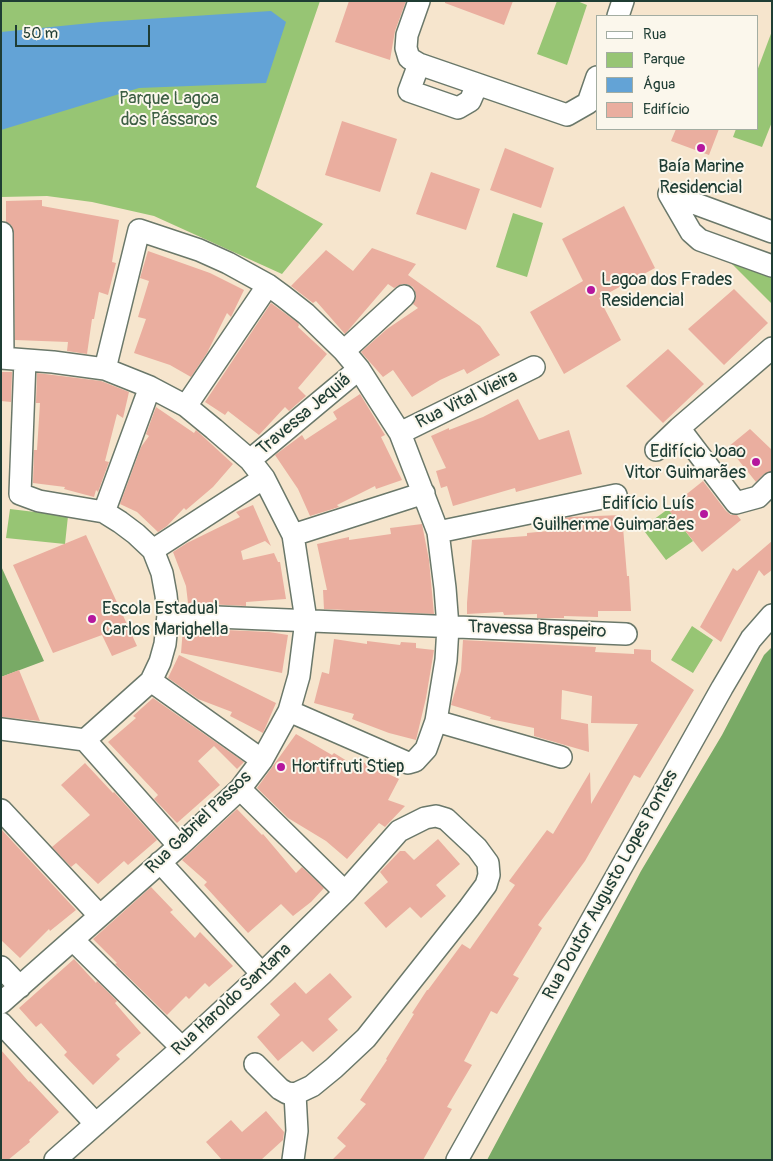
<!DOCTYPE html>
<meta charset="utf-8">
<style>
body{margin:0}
#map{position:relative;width:773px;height:1161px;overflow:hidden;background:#f6e5cd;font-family:Pangolin,sans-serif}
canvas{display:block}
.frame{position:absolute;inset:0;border:2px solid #1f3d34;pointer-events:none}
.legend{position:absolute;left:596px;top:15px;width:162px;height:115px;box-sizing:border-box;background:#fbf7ec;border:1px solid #a3ada2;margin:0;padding:6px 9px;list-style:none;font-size:15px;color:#1f3d34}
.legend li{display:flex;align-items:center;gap:10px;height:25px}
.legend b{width:25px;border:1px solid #a3ada2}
.scale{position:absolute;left:15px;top:25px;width:135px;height:22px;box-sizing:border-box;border:2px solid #1f3d34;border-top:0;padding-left:6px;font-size:15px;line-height:18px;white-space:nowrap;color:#1f3d34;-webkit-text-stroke:4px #fbf7ec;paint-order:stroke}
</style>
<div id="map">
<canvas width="773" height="1161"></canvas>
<div class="frame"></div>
<ul class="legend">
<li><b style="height:6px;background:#fff"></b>Rua</li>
<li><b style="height:14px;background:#97c574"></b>Parque</li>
<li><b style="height:14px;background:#63a3d6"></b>Água</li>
<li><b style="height:14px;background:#eaae9f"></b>Edifício</li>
</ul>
<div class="scale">50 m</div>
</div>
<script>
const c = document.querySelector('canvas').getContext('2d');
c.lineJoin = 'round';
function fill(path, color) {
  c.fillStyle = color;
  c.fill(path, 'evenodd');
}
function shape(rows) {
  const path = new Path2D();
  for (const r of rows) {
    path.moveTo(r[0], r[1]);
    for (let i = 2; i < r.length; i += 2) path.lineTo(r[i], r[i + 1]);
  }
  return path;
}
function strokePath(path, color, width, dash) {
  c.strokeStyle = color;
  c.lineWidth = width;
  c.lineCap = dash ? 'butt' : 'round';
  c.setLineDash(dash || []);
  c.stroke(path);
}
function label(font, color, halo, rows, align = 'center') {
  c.font = font + ' Pangolin,sans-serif';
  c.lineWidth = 4;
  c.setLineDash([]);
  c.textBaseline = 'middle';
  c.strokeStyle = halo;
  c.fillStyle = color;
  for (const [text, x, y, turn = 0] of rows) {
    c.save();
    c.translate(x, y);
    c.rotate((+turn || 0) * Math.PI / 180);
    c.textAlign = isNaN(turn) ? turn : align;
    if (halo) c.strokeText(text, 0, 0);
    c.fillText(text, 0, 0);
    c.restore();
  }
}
fill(shape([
 [1,1,320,1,256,187,323,224,282,274,154,216,92,202,47,196,1,197],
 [557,1,577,1,587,5,567,65,537,54],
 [772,31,772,122,762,147,733,137,736,129,757,129,757,71],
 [513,213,543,223,527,277,496,267],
 [726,258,772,276,772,304],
 [10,509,68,516,65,544,6,538],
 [668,509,693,541,666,560,642,528],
 [692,626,713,640,693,673,671,660]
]), '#97c574');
fill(shape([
 [1,566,44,661,1,677],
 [772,647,772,1160,487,1160,641,871,722,735,764,655]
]), '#79aa66');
fill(shape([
 [271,11,286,22,266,83,139,88,1,130,1,32,101,22]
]), '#63a3d6');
fill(shape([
 [349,1,406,1,395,31,390,60,335,42],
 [445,1,513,1,504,25,445,3],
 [342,121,397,139,380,192,325,175],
 [676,129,719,129,709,155,671,141],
 [505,148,554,168,541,208,490,190],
 [431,172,480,189,466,230,416,214],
 [42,200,42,206,119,220,112,262,116,263,108,295,99,292,94,319,92,319,87,354,67,351,68,342,15,340,14,233,12,226,6,222,6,201],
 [624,206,655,268,599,298,621,340,564,374,530,312,583,281,562,239],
 [372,248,416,264,408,275,480,326,500,355,467,374,464,369,440,380,412,397,393,370,383,377,361,352,387,329,418,308,413,304,416,299,416,294,413,287,407,284,402,284,394,288,388,284,345,334,316,301,313,303,291,286,326,250,353,271],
 [148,251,210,273,244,290,231,317,227,313,207,353,191,377,170,365,134,353,146,319,138,317,149,281,140,278],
 [734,289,768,323,724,365,688,329],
 [271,303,298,323,299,325,298,327,327,354,298,388,306,396,289,411,285,407,259,435,228,411,225,415,205,402],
 [668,349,704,384,663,423,626,386],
 [1,372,12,372,11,402,1,401],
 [37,373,101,381,129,392,123,418,117,414,105,461,109,462,98,492,96,490,94,497,64,489,65,487,33,483,34,450,37,450,40,403,36,403],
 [360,394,385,435,381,437,402,480,376,489,375,486,337,505,339,507,310,516,298,489,275,455,302,435,305,440,337,419,333,412],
 [518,399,539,440,569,430,582,474,516,492,515,488,453,506,447,486,441,488,436,471,446,468,431,436,449,428,449,430,483,417],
 [156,407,194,433,196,430,233,464,213,487,186,510,184,508,167,526,158,532,137,512,120,504,141,447,149,436,146,434],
 [750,429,772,450,772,471,764,474,756,482,728,447],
 [703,481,726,511,731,515,737,515,741,520,702,552,668,509],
 [253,505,271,546,265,541,241,551,243,560,274,553,278,562,280,562,286,599,246,602,246,606,188,603,186,586,173,552,187,543,240,517,236,512],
 [622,515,627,576,629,576,631,611,598,611,598,617,564,616,564,618,537,618,537,614,504,615,503,612,467,614,467,603,472,540,527,536,527,533,559,530,558,520,570,517],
 [422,524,429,560,434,614,324,609,323,590,327,590,317,544,349,537,349,540,391,534,390,528],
 [86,535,137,646,112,656,102,635,53,653,13,565],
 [772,541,772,570,764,576,759,570,721,642,700,627,733,568,737,571],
 [183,628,269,632,288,635,282,673,181,653],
 [334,639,367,644,367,641,400,645,401,642,416,643,416,648,434,650,426,698,416,740,389,733,352,719,354,714,314,703,322,672,329,674],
 [463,640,596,647,595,652,634,654,634,649,651,650,651,661,694,690,640,778,634,775,585,861,538,925,542,928,513,975,519,978,497,1014,491,1011,464,1061,472,1065,447,1107,452,1109,423,1160,332,1160,346,1146,337,1138,366,1104,360,1100,387,1060,386,1059,414,1014,412,1013,427,990,428,990,462,944,470,949,515,885,509,881,547,830,553,834,590,772,591,804,638,724,591,723,592,696,562,690,561,719,588,724,589,752,534,736,534,728,490,719,491,717,451,705,461,671],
 [179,655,276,703,263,733,230,716,232,712,198,699,168,678],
 [19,670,40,721,1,717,1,677],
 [153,698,244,762,237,769,214,746,198,761,220,785,177,823,154,799,158,795,108,742,136,718,133,716],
 [296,734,332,755,334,753,352,764,356,759,399,779,388,800,405,806,385,827,379,823,347,859,326,841,288,818,257,788],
 [85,763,113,793,114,792,157,840,128,865,124,861,98,884,76,863,71,867,52,847,90,815,61,785],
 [237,809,262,835,263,834,296,873,302,867,324,888,311,902,293,916,281,904,248,933,204,885,207,882,182,860],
 [1,829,76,910,50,931,49,929,20,958,1,940],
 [438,839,460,864,436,885,446,896,421,918,410,907,386,928,364,903,388,882,380,872,400,851,405,851,414,860],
 [151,887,173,910,170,912,195,938,200,932,233,966,209,987,205,983,189,999,186,996,167,1015,115,964,117,963,93,939],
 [74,959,96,983,97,981,117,1001,115,1003,141,1033,116,1055,120,1059,93,1085,64,1055,67,1052,41,1023,36,1027,19,1008],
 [330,973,352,997,328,1019,338,1030,313,1052,302,1041,278,1061,257,1037,280,1015,270,1004,295,982,306,994],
 [1,1050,29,1082,30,1081,59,1112,29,1140,30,1142,8,1160,1,1160],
 [266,1111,284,1132,283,1140,261,1160,222,1160,206,1142,231,1120,242,1132]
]), '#eaae9f');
const minor = shape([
 [419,1,407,35,406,48,409,58,419,64,567,115,588,103,597,77],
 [618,16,623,1],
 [419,64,409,91,458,108,470,101,477,85],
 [772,232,669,194,691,232,700,240,772,266],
 [2,233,3,358],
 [344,351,404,296],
 [1,358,53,362,105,369,150,387,186,406,214,429,250,460,264,478,293,535,306,620,299,676,289,711,262,760,240,789,179,846,1,1003],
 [25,360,20,494,39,501,104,512,120,522,136,534,153,550,162,573,166,595,168,615,165,644,160,662,151,681,85,740],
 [105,369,139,230,199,250,228,263,268,285,283,296,306,314,344,351,359,369,400,433,438,532,445,588,448,627,446,660,436,721,426,749,415,761,408,763,289,711],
 [186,406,268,285],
 [679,428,736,503,758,497,772,483],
 [400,433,534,367],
 [656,450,679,428,772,348],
 [250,460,359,369],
 [104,512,150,387],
 [438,532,616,495],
 [293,535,424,493],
 [153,550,264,478],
 [168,615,626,634],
 [151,681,262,760],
 [436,721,561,757],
 [1,729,85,740],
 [85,740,179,846],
 [240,789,345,892],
 [1,810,99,915],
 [160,862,262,974],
 [73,940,182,1048],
 [1,967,20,987],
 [1,1023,96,1124],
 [55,1160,182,1048,262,974,345,892,399,831,425,818,436,816,446,819,477,848,488,863,489,875,486,885,469,908,366,1038,334,1068,312,1086,295,1094,287,1093,280,1089,255,1064],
 [293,1160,297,1131,295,1094],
 [457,1160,722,688,751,639,772,615]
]);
strokePath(minor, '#6a786a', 24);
strokePath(minor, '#fff', 21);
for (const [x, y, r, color] of [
 [701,148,5,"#b5179e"],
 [591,290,5,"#b5179e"],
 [756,462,5,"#b5179e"],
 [704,514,5,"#b5179e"],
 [92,619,5,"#b5179e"],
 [281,767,5,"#b5179e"]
]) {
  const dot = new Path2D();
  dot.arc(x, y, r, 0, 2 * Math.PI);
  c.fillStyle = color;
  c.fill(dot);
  strokePath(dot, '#fbf7ec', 2);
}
label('18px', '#3d5f44', '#fbf7ec', [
 ["Parque Lagoa",169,99],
 ["dos Pássaros",169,120]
]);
label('18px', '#1f3d34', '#fbf7ec', [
 ["Baía Marine",701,167,"center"],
 ["Residencial",701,188,"center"],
 ["Lagoa dos Frades",601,280],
 ["Residencial",601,301],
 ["Edifício Joao",746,452,"right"],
 ["Vitor Guimarães",746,473,"right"],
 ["Edifício Luís",694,504,"right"],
 ["Guilherme Guimarães",694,525,"right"],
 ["Escola Estadual",102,609],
 ["Carlos Marighella",102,630],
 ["Hortifruti Stiep",291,767]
], 'left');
label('18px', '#1f3d34', '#fbf7ec', [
 ["Rua Vital Vieira",467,400,-26],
 ["Travessa Jequiá",304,415,-40],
 ["Travessa Braspeiro",537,630,2],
 ["Rua Gabriel Passos",199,823,-44],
 ["Rua Doutor Augusto Lopes Pontes",611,885,-61],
 ["Rua Haroldo Santana",232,1000,-43]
]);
</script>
